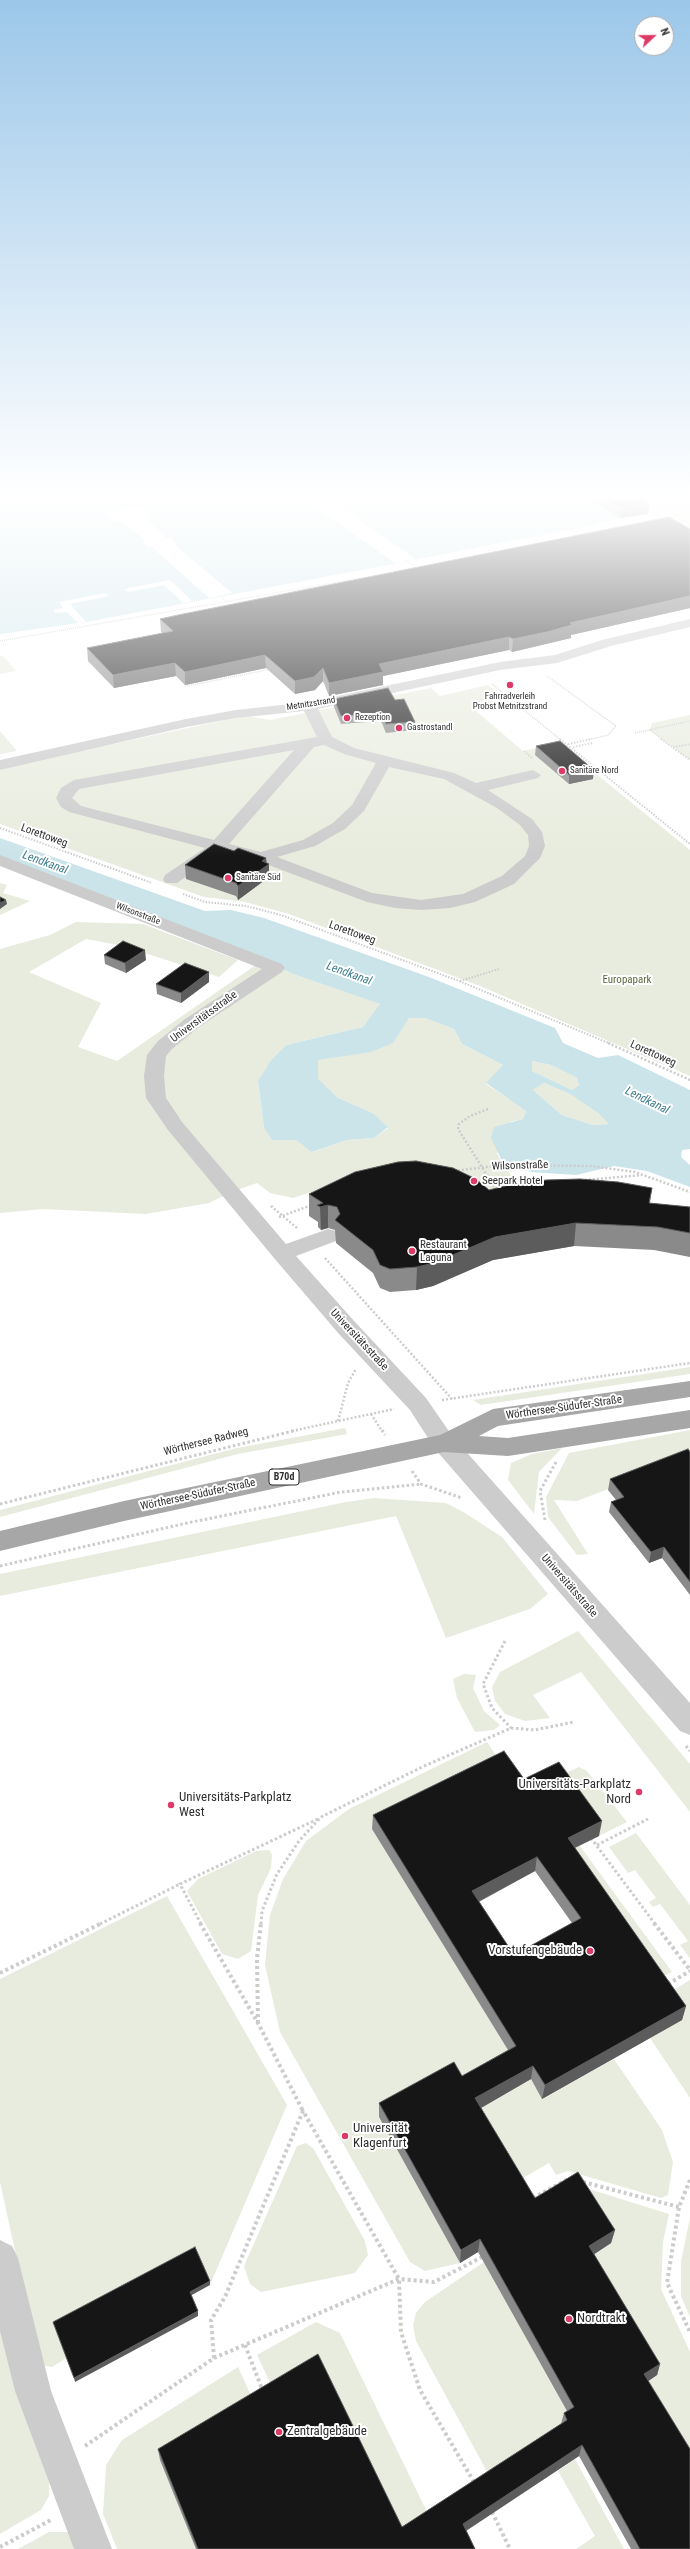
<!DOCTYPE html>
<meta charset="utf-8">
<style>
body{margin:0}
#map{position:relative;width:690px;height:2549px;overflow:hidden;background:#fff;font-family:"Roboto Condensed",sans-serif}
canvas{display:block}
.north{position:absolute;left:634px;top:16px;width:40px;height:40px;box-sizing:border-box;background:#fff;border:1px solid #acacac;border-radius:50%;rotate:68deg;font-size:11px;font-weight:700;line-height:16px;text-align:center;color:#2f2f2f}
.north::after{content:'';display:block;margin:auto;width:14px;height:18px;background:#dc3b67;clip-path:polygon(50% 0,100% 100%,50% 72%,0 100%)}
</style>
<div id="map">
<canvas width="690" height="2549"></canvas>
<div class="north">N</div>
</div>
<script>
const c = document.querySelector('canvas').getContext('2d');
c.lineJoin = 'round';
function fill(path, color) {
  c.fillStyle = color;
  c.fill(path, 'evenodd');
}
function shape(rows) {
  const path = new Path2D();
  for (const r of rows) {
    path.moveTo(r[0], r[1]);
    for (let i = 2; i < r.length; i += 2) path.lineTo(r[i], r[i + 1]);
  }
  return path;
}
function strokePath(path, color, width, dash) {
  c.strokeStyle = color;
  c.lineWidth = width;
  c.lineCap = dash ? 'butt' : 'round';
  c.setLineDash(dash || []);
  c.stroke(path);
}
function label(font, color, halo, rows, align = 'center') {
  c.font = font + ' "Roboto Condensed",sans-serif';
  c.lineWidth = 4;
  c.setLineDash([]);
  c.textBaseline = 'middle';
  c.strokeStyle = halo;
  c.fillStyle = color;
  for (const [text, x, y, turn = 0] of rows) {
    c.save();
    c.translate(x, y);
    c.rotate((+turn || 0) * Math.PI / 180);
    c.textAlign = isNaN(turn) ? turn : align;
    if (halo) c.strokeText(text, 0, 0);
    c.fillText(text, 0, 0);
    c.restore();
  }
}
fill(shape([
 [690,502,690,537,649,513],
 [0,656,3,656,16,671,0,674],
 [488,685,510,703,476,711,523,751,558,743,690,850,690,1076,480,986,289,914,245,902,204,897,0,824,0,768,230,719,247,716,270,720,431,688,440,696],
 [690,715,690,760,650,730,652,723],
 [0,731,17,751,0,754],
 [0,883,7,885,3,893,30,901,0,915],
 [76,922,143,924,238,960,219,977,123,946,86,939,29,972,101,1003,78,1047,117,1061,263,960,293,974,381,1004,363,1027,286,1045,271,1060,258,1082,264,1128,272,1140,296,1140,313,1152,347,1140,374,1138,388,1128,373,1113,338,1098,317,1079,318,1060,342,1056,409,1018,425,1018,454,1029,462,1044,503,1065,486,1084,526,1110,523,1119,510,1122,497,1154,526,1198,341,1182,293,1198,270,1193,257,1183,231,1192,209,1203,146,1214,43,1209,0,1213,0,949,50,935],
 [532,1061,551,1065,577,1078,579,1085,572,1090,532,1071],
 [544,1083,570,1094,598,1113,610,1124,593,1125,562,1115,533,1090],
 [690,1367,690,1374,481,1405,473,1400],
 [345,1428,347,1434,238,1454,0,1517,0,1510,141,1473,237,1448],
 [690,1430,690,1458,577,1501,554,1500,588,1554,577,1555,548,1517,546,1497,569,1453],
 [562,1448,539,1472,534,1514,508,1480,511,1463,532,1454],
 [374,1498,446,1503,465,1513,502,1537,548,1594,530,1609,446,1638,396,1516,0,1596,0,1574,346,1502],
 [578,1631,690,1764,690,1812,581,1672,533,1695,550,1718,525,1721,505,1714,495,1701,492,1687,500,1672],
 [464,1674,476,1675,473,1688,484,1711,500,1725,494,1730,475,1732,457,1698,453,1679],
 [487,1742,503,1766,373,1829,514,2060,379,2117,460,2263,425,2271,410,2262,280,2032,265,1965,270,1915,283,1879,306,1841,349,1809],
 [579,1767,587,1771,627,1822,599,1836,557,1777],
 [555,1810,580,1846,672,1972,655,1981,541,1817],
 [636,1833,690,1905,690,1958,680,1945,688,1941,660,1904,653,1907,649,1902,656,1898,635,1870,628,1873,609,1847],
 [269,1850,272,1855,271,1868,258,1895,251,1951,238,1959,222,1954,187,1891,198,1879,256,1851],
 [167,1896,287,2105,210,2285,55,2326,66,2358,52,2367,45,2366,40,2361,33,2334,0,2182,0,1979],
 [690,1980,690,2098,650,2038,665,1995],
 [614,2059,662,2130,673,2162,668,2195,661,2198,568,2171,556,2175,549,2163,516,2182,474,2112,531,2079,543,2099],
 [306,2143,313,2148,365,2241,368,2255,355,2273,261,2292,250,2284,244,2266,297,2146],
 [576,2185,669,2214,663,2242,661,2289,690,2352,690,2468,637,2389,656,2375,587,2259],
 [690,2218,690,2317,681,2296,681,2261],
 [484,2262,571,2418,491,2479,416,2341,413,2325,416,2313,425,2302],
 [316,2322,340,2333,430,2518,401,2537,274,2391,257,2355],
 [0,2325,15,2386,49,2482,49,2496,41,2510,0,2534],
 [238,2367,255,2404,196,2549,117,2549,103,2514,106,2465,122,2440],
 [575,2459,624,2549,576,2549,595,2536,558,2471],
 [49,2532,67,2532,80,2542,83,2549,18,2549]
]), '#e8ecde');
fill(shape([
 [0,500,690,500,690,502,588,526,388,565,86,622,0,634],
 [0,838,205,911,231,910,264,918,429,977,555,1028,563,1043,598,1058,618,1055,690,1090,690,1149,682,1150,681,1157,690,1165,690,1187,647,1171,614,1166,576,1175,531,1172,502,1161,491,1138,494,1127,523,1119,526,1111,486,1083,503,1065,462,1044,454,1029,425,1018,409,1018,393,1043,371,1052,318,1060,318,1079,338,1098,373,1113,388,1127,374,1138,347,1140,312,1152,296,1140,272,1140,264,1128,258,1081,271,1060,286,1045,363,1027,380,1004,293,974,263,960,0,856],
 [532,1061,551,1065,577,1078,579,1085,572,1090,532,1071],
 [544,1083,570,1094,598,1113,609,1124,593,1125,562,1115,533,1090]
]), '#cbe4ea');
fill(shape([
 [306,500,331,500,416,559,395,563],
 [138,507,149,517,144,518,167,538,170,537,176,543,174,544,232,593,209,598,152,547,148,547,142,542,145,541,122,521,115,522,105,513],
 [170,580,192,601,183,603,164,585,128,592,124,589],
 [106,593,109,596,70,604,86,622,78,623,67,612,56,613,53,610,63,608,59,602]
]), '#fff');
strokePath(shape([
 [669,518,690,512],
 [675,523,690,519],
 [578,528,587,534],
 [406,561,417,568],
 [221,596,227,603],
 [0,641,350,580],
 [547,676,616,726,608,735,588,740],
 [492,684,561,740],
 [187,686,271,669],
 [650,730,663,740],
 [635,733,690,721]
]), '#ccc', 1.5, [1, 1]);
strokePath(shape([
 [560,739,690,844],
 [661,739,690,760],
 [568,744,592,739],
 [573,747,592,743],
 [673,747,690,744],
 [524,751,533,759],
 [0,828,152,883],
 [183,894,205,902,246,906,281,915,459,981,611,1044],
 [460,981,499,969]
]), '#ccc', 2, [1.5, 1.5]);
strokePath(shape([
 [608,1043,690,1080],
 [488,1109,470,1116,459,1124,458,1129,497,1191],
 [454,1171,501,1165,591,1166,635,1172,690,1192],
 [585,1180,642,1175],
 [271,1206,297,1228],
 [279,1217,312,1205],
 [325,1258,452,1399],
 [442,1400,690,1363],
 [371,1414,382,1431],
 [338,1421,348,1383,356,1369],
 [292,1431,394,1409]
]), '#ccc', 2.5, [2, 2]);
strokePath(shape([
 [382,1430,385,1435],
 [412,1471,421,1484,462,1498],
 [0,1504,297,1430],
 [545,1520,540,1491,556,1462],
 [0,1566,187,1523,341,1492,421,1484],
 [505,1641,483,1684,492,1708,511,1728],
 [686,1746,690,1751],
 [591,1838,655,1924],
 [597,1845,648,1819],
 [100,1924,180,1884],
 [201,1924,180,1884,320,1818],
 [261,1924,262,1911,277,1874,299,1841,321,1817,420,1768,511,1728,535,1730,574,1722]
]), '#ccc', 3, [2.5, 2.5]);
strokePath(shape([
 [200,1923,258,2023,303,2111],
 [654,1923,690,1970],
 [0,1973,102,1923],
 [668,1984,690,1971],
 [258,2023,257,1958,261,1923],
 [690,2180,679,2207,667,2283,690,2332],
 [583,2182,679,2207],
 [536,2199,535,2197,568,2179],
 [245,2345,262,2389],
 [214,2358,211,2320,225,2297,303,2111,399,2279,401,2332,420,2390,474,2482],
 [85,2446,214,2358,399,2279,434,2282,484,2256],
 [492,2512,510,2549],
 [0,2547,51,2520]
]), '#ccc', 4, [3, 3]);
fill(shape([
 [690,619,690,627,611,646,557,663,500,670,318,709,332,737,354,748,454,773,476,783,533,770,541,775,538,778,488,790,532,819,542,832,545,846,540,858,514,884,475,902,450,908,421,910,395,908,367,902,255,860,221,852,177,883,165,883,163,879,165,875,205,848,69,812,61,807,56,798,61,788,74,780,317,737,304,711,236,718,186,727,0,770,0,760,186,719,236,710,309,702,500,662,555,655,602,640,690,619],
 [324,745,344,754,376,763,352,805,333,823,303,840,261,852,229,844,314,747,324,745],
 [294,750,214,840,81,806,72,798,79,789,294,750],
 [389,767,444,779,497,808,520,825,528,835,529,846,525,856,502,876,463,894,421,900,372,893,277,857,315,846,345,829,364,811,389,767],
 [0,855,282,964,285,968,282,972,199,1027,172,1049,166,1056,164,1076,166,1098,182,1122,286,1244,328,1229,336,1231,339,1236,336,1241,296,1256,355,1322,426,1398,453,1437,690,1703,690,1735,680,1731,435,1449,410,1410,339,1334,274,1258,168,1130,146,1098,144,1076,147,1055,158,1041,185,1019,262,969,0,866,0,855],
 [0,2240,12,2246,18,2258,51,2391,112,2549,74,2549,15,2391,0,2331,0,2240]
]), '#ccc');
fill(shape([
 [690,1381,690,1397,498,1426,479,1436,508,1438,690,1410,690,1428,508,1456,444,1452,124,1521,0,1551,0,1531,124,1501,440,1435,493,1409,690,1381]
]), '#a7a7a7');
fill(shape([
 [589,500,644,500,648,514,620,518],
 [690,529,690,608,571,635,571,638,546,644,512,652,509,650,383,676,383,685,329,696,323,681,315,690,295,694,266,668,185,685,176,676,114,688,88,661,87,648,162,633,161,632,160,619],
 [334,699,395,700,415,722,414,730,386,733,381,721,341,724,334,707],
 [536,746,593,779,569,784,535,755],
 [267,863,269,864,269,877,238,900,236,896,186,879,185,865],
 [104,955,146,960,126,973,105,964],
 [209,982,181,1003,157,994,156,984],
 [652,1188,650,1203,690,1207,690,1257,654,1250,574,1246,493,1260,433,1286,416,1290,390,1292,380,1288,373,1273,336,1243,335,1230,328,1228,321,1230,318,1227,318,1222,309,1216,309,1194,489,1190],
 [690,1452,690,1595,662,1558,649,1563,609,1512,611,1502,616,1500,608,1490,610,1479],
 [524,1779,599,1836,575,1848,686,2006,682,2020,542,2099,531,2079,481,2108,535,2198,615,2230,611,2243,594,2254,660,2364,657,2375,648,2381,690,2549,631,2549,579,2456,466,2531,475,2549,196,2549,160,2460,158,2449,402,2527,561,2424,564,2413,567,2411,478,2252,460,2263,379,2117,379,2103,462,2076,508,2050,372,1829,373,1815],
 [535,1871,572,1923,514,1955,479,1902]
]), '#8a8a8a');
fill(shape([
 [649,503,648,514,620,518,621,507],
 [690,596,690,608,571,635,571,638,546,644,512,652,513,639,570,623],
 [509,637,509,650,383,676,383,685,329,696,329,683,379,664],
 [265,655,266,668,185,685,185,672],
 [175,663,176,676,114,688,113,675],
 [323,668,323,681,315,690,295,694,295,681],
 [594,770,593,779,569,784,569,775],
 [266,858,267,865,269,864,269,877,238,900,238,886,262,861],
 [6,900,7,904,0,909,0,903],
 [145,950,146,960,126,973,125,963],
 [209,972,209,982,181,1003,181,993],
 [328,1205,328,1228,321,1230,320,1207],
 [576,1223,574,1246,493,1260,433,1286,416,1290,417,1267,495,1237],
 [664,1547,662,1558,649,1563,651,1552],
 [602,1821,599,1836,566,1852,568,1838],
 [537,1857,535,1871,470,1906,472,1891],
 [686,2006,682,2020,542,2099,545,2085],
 [533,2066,531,2079,474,2112,475,2098],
 [615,2230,611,2243,587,2259,589,2246],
 [480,2239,478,2252,460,2263,461,2250],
 [210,2281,210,2285,190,2296,190,2292],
 [198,2311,198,2316,75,2382,74,2378],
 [660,2364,657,2375,641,2386,644,2374],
 [582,2445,579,2456,461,2534,463,2524]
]), '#5c5c5c');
const building = shape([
 [608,500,644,500,649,503,621,507,608,500],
 [669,517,690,529,690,596,570,623,572,625,547,632,513,639,509,637,379,664,383,672,329,683,323,668,314,677,295,681,265,655,185,672,175,663,113,675,87,648,173,631,160,619,178,615,669,517],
 [388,688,395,700,404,699,415,722,386,724,381,713,341,716,334,699,388,688],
 [560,741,594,770,569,775,536,746,560,741],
 [214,844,234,851,238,848,266,858,262,861,269,864,238,886,236,883,185,865,214,844],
 [0,897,6,900,0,903,0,897],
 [123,941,145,950,125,963,104,955,123,941],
 [185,963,209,972,181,993,156,984,185,963],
 [416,1161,453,1168,476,1179,489,1190,509,1185,546,1180,580,1179,618,1182,652,1188,649,1203,690,1207,690,1233,658,1227,576,1223,495,1237,434,1263,417,1267,390,1269,380,1265,373,1250,335,1220,340,1214,337,1207,328,1205,320,1207,317,1205,323,1203,309,1194,355,1172,398,1162,416,1161],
 [688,1449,690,1452,690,1582,664,1547,651,1552,611,1502,624,1497,610,1479,688,1449],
 [504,1751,524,1779,559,1762,602,1821,568,1838,686,2006,545,2085,533,2066,475,2098,535,2198,578,2172,615,2230,589,2246,660,2364,644,2374,690,2449,690,2549,640,2549,582,2445,463,2524,475,2549,198,2549,158,2449,318,2354,402,2527,567,2420,564,2413,574,2407,480,2239,461,2250,379,2103,454,2062,462,2076,516,2046,373,1815,504,1751],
 [537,1857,581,1918,514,1955,472,1891,537,1857],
 [195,2247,210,2281,190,2292,198,2311,74,2378,53,2322,195,2247]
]);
fill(building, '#161616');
strokePath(building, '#5c5c5c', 1);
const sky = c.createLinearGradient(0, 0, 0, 856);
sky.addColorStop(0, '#9cc7e9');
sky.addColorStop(0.58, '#fff');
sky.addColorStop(1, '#ffffff00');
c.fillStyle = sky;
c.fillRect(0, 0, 690, 856);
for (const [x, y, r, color] of [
 [510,685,4,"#dc3b67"],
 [347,718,4,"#dc3b67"],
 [399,728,4,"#dc3b67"],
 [562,771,4,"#dc3b67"],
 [228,878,4,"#dc3b67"],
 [474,1181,4,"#dc3b67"],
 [412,1251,4,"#dc3b67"],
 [639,1792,4,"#dc3b67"],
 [171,1805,4,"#dc3b67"],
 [590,1951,4,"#dc3b67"],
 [345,2136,4,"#dc3b67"],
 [569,2319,4,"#dc3b67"],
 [279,2432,4,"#dc3b67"]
]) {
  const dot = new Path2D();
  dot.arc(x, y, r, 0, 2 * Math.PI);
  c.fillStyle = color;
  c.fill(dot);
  strokePath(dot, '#fff', 1.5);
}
label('9px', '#2f2f2f', '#fff', [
 ["Fahrradverleih",510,697,"center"],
 ["Probst Metnitzstrand",510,707,"center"],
 ["Rezeption",355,718],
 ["Gastrostandl",407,728],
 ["Sanitäre Nord",570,771],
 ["Sanitäre Süd",236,878]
], 'left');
label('9px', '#2f2f2f', '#fff', [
 ["Metnitzstrand",311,704,-9],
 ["Wilsonstraße",138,914,21]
]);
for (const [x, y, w] of [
 [284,1477,30]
]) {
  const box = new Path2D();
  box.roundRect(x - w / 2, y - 8, w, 16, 3);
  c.fillStyle = '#fff';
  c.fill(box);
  strokePath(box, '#2f2f2f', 1);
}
label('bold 10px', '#2f2f2f', null, [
 ["B70d",284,1477]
]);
label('11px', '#2f2f2f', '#fff', [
 ["Lorettoweg",44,836,20],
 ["Lorettoweg",352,933,20],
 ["Universitätsstraße",204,1017,-36],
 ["Lorettoweg",653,1054,24],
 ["Wilsonstraße",520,1166,-2],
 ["Universitätsstraße",359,1340,47],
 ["Wörthersee-Südufer-Straße",564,1408,-8],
 ["Wörthersee Radweg",206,1442,-14],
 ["Wörthersee-Südufer-Straße",198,1495,-12],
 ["Universitätsstraße",569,1586,49]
]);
label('11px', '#5b693f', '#fff', [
 ["Europapark",627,980]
]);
label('11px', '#2f2f2f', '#fff', [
 ["Seepark Hotel",482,1181],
 ["Restaurant",420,1245],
 ["Laguna",420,1258]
], 'left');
label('italic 12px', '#417f8d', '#fff', [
 ["Lendkanal",45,863,20],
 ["Lendkanal",349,974,20],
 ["Lendkanal",647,1101,26]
]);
label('13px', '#2f2f2f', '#fff', [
 ["Universitäts-Parkplatz",631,1785,"right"],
 ["Nord",631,1800,"right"],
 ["Universitäts-Parkplatz",179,1798],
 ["West",179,1813],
 ["Vorstufengebäude",582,1951,"right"],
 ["Universität",353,2129],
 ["Klagenfurt",353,2144],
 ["Nordtrakt",577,2319],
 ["Zentralgebäude",287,2432]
], 'left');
</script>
